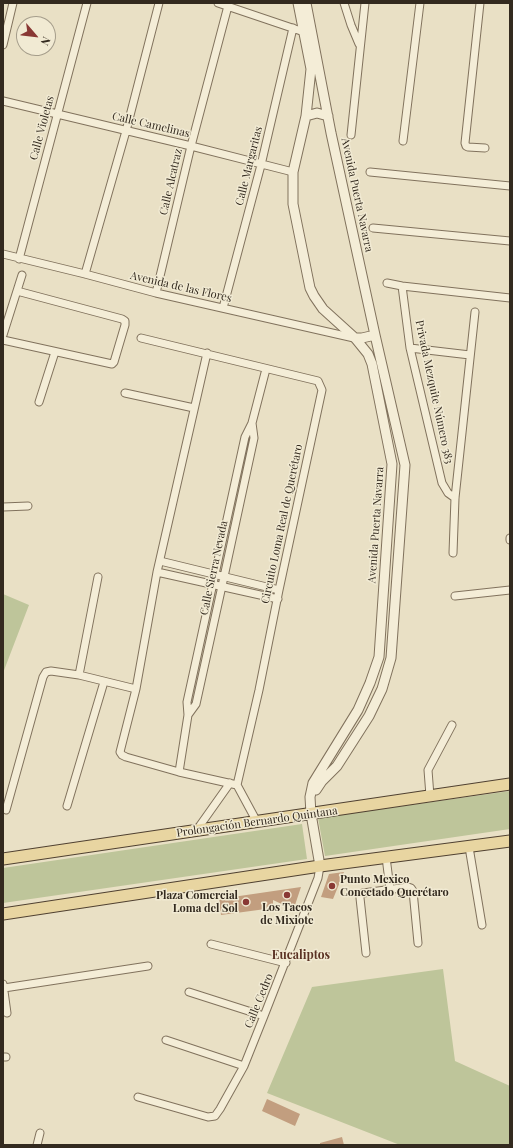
<!DOCTYPE html>
<meta charset="utf-8">
<style>
body{margin:0}
#map{position:relative;width:513px;height:1148px;overflow:hidden;background:#e9e0c5;font-family:"Playfair Display",serif}
canvas{display:block}
.frame{position:absolute;inset:0;border:4px solid #332a1f;pointer-events:none}
.north{position:absolute;left:16px;top:16px;width:40px;height:40px;box-sizing:border-box;background:#f1ead3;border:1px solid #a59d8b;border-radius:50%;rotate:118deg;font-size:11px;font-weight:700;line-height:16px;text-align:center;color:#332a1f}
.north::after{content:'';display:block;margin:auto;width:14px;height:18px;background:#893834;clip-path:polygon(50% 0,100% 100%,50% 72%,0 100%)}
</style>
<div id="map">
<canvas width="513" height="1148"></canvas>
<div class="frame"></div>
<div class="north">N</div>
</div>
<script>
const c = document.querySelector('canvas').getContext('2d');
c.lineJoin = 'round';
function fill(path, color) {
  c.fillStyle = color;
  c.fill(path, 'evenodd');
}
function shape(rows) {
  const path = new Path2D();
  for (const r of rows) {
    path.moveTo(r[0], r[1]);
    for (let i = 2; i < r.length; i += 2) path.lineTo(r[i], r[i + 1]);
  }
  return path;
}
function strokePath(path, color, width, dash) {
  c.strokeStyle = color;
  c.lineWidth = width;
  c.lineCap = dash ? 'butt' : 'round';
  c.setLineDash(dash || []);
  c.stroke(path);
}
function label(font, color, halo, rows, align = 'center') {
  c.font = font + ' "Playfair Display",serif';
  c.lineWidth = 3;
  c.setLineDash([]);
  c.textBaseline = 'middle';
  c.strokeStyle = halo;
  c.fillStyle = color;
  for (const [text, x, y, turn = 0] of rows) {
    c.save();
    c.translate(x, y);
    c.rotate((+turn || 0) * Math.PI / 180);
    c.textAlign = isNaN(turn) ? turn : align;
    if (halo) c.strokeText(text, 0, 0);
    c.fillText(text, 0, 0);
    c.restore();
  }
}
fill(shape([
 [3,594,29,605,3,673],
 [510,791,510,829,325,856,318,818],
 [302,824,307,859,3,903,3,868],
 [443,969,455,1061,510,1086,510,1145,400,1145,267,1093,312,987]
]), '#bec59a');
fill(shape([
 [344,872,333,899,321,897,329,874],
 [301,887,295,905,286,906,273,900,273,908,221,915,219,899],
 [267,1099,300,1114,295,1126,262,1111],
 [342,1137,344,1145,320,1145,320,1143]
]), '#c29e7f');
const minor = shape([
 [218,3,304,32],
 [344,3,351,25,359,44],
 [480,3,465,143,466,146,468,147,485,148],
 [3,45,13,3],
 [3,101,191,146,293,172],
 [351,135,365,3],
 [403,141,420,3],
 [370,172,510,186],
 [373,228,510,241],
 [3,254,85,274,156,293,354,338],
 [19,259,87,3],
 [85,274,126,131,159,3],
 [387,283,402,286,510,298],
 [402,286,410,348,442,483,448,493,455,498],
 [156,293,191,146,228,6],
 [223,308,261,165,293,28],
 [3,335,22,275],
 [141,338,318,381,322,390,279,590,259,690,237,785,257,822],
 [3,340,112,364,114,362,125,325,125,321,122,319,17,291],
 [410,348,470,355],
 [207,353,157,572,136,689,120,752,122,755,126,757,179,772,237,785],
 [125,393,194,408],
 [39,402,55,352],
 [3,507,28,506],
 [510,540,510,538],
 [453,553,455,498,475,312],
 [160,561,279,590],
 [157,572,278,599],
 [455,596,510,590],
 [79,675,98,577],
 [188,715,196,704,222,586,254,438,252,423],
 [179,772,188,715,187,702,245,437,252,423,266,369],
 [430,796,428,770,452,725],
 [67,806,104,682],
 [6,810,43,677,46,672,51,671,79,675,136,689],
 [196,831,230,783],
 [469,847,482,925],
 [386,857,390,889],
 [211,944,286,963],
 [366,953,360,898,360,894,363,893,408,887,411,888,413,891,418,943],
 [3,984,7,1013],
 [4,988,148,966],
 [189,992,264,1016],
 [166,1040,244,1066],
 [3,1057,6,1057],
 [138,1097,208,1117,215,1116,220,1109,244,1066,264,1016,318,878,320,866],
 [37,1145,40,1133]
]);
const tertiary = shape([
 [298,3,311,69,306,116,293,172,293,204,310,288,314,296,323,309,355,338,368,354,372,364,392,464,379,657,370,683,358,710,313,783,310,797,311,814,320,866],
 [306,3,331,133,375,335,405,465,391,658,382,689,369,716,337,766,322,781,316,790],
 [306,116,317,113,328,116],
 [355,338,362,338,375,335]
]);
const primary = shape([
 [3,859,510,784],
 [3,914,320,866,510,841]
]);
strokePath(minor, '#81725d', 9);
strokePath(tertiary, '#81725d', 11);
strokePath(primary, '#504131', 13);
strokePath(minor, '#f4edd7', 7);
strokePath(tertiary, '#f4edd7', 9);
strokePath(primary, '#e8d5a1', 11);
for (const [x, y, r, color] of [
 [332,886,4,"#893834"],
 [287,895,4,"#893834"],
 [246,902,4,"#893834"]
]) {
  const dot = new Path2D();
  dot.arc(x, y, r, 0, 2 * Math.PI);
  c.fillStyle = color;
  c.fill(dot);
  strokePath(dot, '#f1ead3', 1.5);
}
label('11px', '#332a1f', '#f1ead3', [
 ["Calle Camelinas",151,125,13],
 ["Calle Violetas",42,128,-75],
 ["Calle Margaritas",249,166,-76],
 ["Calle Alcatraz",171,182,-77],
 ["Avenida Puerta Navarra",357,195,78],
 ["Avenida de las Flores",181,287,13],
 ["Privada Mezquite Número 383",434,392,78],
 ["Circuito Loma Real de Querétaro",282,524,-78],
 ["Avenida Puerta Navarra",376,525,-86],
 ["Calle Sierra Nevada",214,568,-78],
 ["Prolongación Bernardo Quintana",257,822,-8],
 ["Calle Cedro",259,1001,-68]
]);
label('bold 11px', '#332a1f', '#f1ead3', [
 ["Punto Mexico",340,880],
 ["Conectado Querétaro",340,893],
 ["Plaza Comercial",238,896,"right"],
 ["Loma del Sol",238,909,"right"],
 ["Los Tacos",287,908,"center"],
 ["de Mixiote",287,921,"center"]
], 'left');
label('bold 12px', '#5b3224', '#f1ead3', [
 ["Eucaliptos",301,955]
]);
</script>
